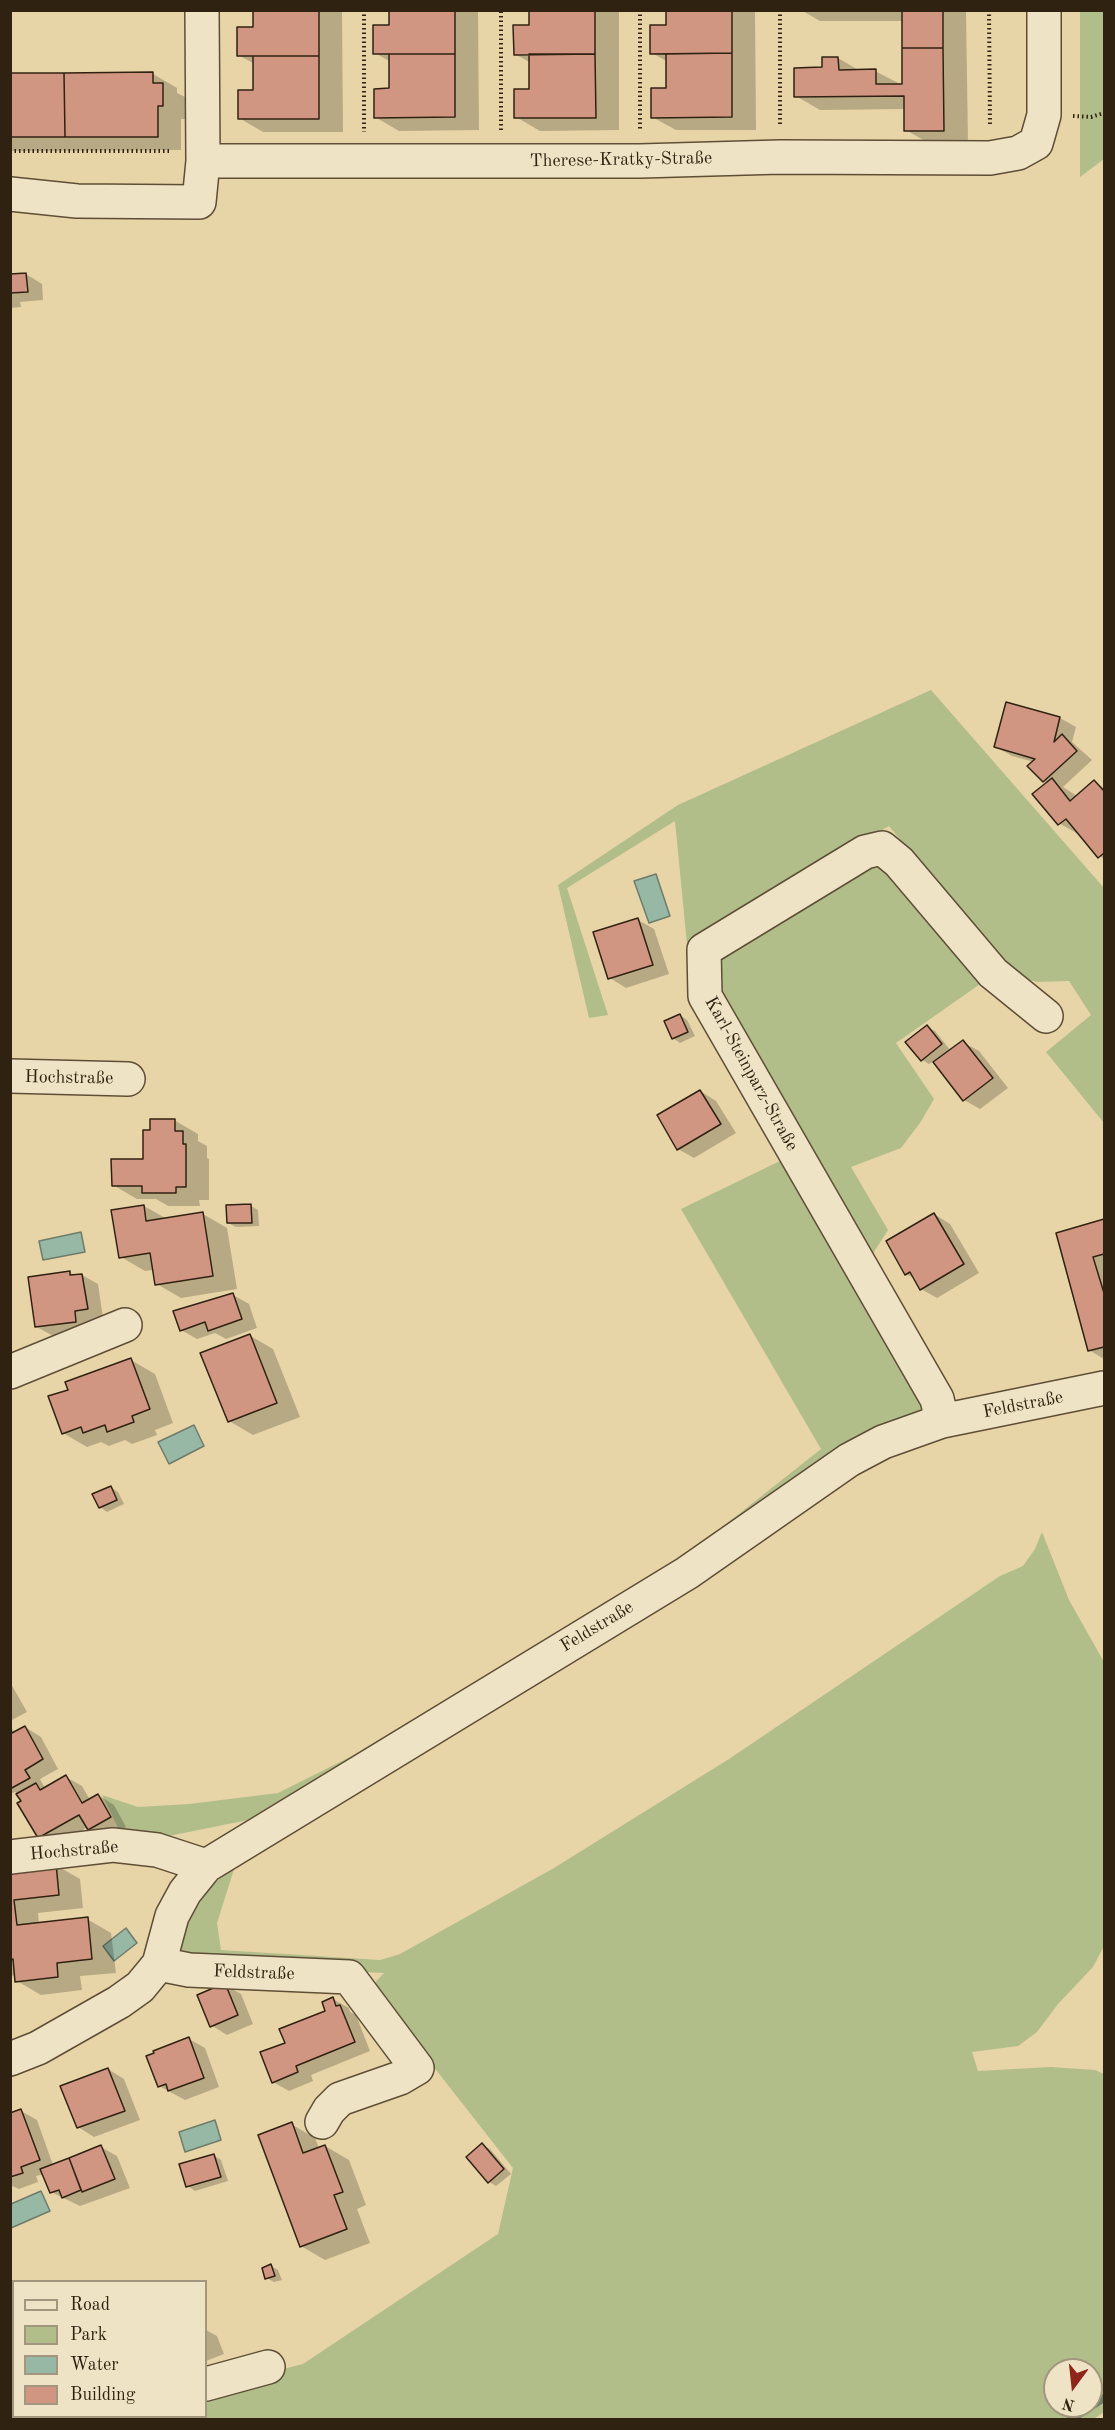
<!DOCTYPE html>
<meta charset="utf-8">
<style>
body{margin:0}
#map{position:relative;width:1115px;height:2430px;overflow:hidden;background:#e7d4a7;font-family:"Old Standard TT",serif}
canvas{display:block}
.frame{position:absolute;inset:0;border:12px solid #302211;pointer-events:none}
.legend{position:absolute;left:12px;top:2280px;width:195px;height:138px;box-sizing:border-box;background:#efe3c6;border:2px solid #a3967e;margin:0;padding:8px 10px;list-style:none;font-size:18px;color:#302211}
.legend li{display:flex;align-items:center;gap:12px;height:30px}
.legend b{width:30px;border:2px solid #a3967e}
.north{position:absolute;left:1043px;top:2358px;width:60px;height:60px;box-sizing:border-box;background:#efe3c6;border:2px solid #a3967e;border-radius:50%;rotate:195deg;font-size:16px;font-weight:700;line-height:24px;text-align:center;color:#302211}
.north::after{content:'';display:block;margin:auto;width:21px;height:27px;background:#8f2418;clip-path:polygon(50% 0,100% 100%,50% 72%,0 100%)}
</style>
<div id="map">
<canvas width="1115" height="2430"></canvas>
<div class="frame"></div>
<ul class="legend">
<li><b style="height:8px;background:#efe3c6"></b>Road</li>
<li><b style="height:16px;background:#b1be8a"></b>Park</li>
<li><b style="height:16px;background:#97b8a5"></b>Water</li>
<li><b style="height:16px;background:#d19682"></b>Building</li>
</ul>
<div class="north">N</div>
</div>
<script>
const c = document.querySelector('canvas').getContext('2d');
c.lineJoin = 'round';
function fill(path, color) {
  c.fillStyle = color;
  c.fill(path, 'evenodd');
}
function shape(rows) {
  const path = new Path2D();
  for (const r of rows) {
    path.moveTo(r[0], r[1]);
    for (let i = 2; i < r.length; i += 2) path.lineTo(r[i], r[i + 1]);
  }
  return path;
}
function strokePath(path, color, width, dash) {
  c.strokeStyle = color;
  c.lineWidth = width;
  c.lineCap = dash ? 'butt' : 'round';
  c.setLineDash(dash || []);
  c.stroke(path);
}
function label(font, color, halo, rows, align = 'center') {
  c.font = font + ' "Old Standard TT",serif';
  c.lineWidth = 6;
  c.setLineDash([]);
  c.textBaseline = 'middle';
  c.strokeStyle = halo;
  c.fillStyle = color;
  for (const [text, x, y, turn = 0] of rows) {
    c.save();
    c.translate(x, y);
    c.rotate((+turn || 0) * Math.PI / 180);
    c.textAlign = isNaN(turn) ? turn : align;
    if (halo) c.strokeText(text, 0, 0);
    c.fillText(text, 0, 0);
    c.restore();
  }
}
fill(shape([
 [1080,11,1104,11,1104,159,1080,177],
 [931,690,1104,888,1104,1123,1046,1052,1091,1015,1069,981,1037,982,1023,978,1003,967,889,826,687,944,675,821,567,888,608,1015,589,1018,558,885,678,805],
 [866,867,893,869,983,982,896,1043,934,1099,920,1123,901,1148,851,1167,888,1230,872,1255,723,1008,717,962,725,949],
 [780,1161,929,1411,682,1559,821,1449,681,1209],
 [1042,1532,1069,1600,1104,1662,1104,1946,1093,1967,1058,2004,1037,2032,1018,2046,972,2052,978,2071,1051,2067,1095,2070,1104,2074,1104,2412,1092,2420,87,2420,99,2416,206,2416,206,2389,303,2364,498,2234,513,2168,371,1987,384,1973,196,1963,180,1952,178,1944,186,1924,208,1890,236,1863,217,1923,221,1950,380,1960,400,1954,554,1868,729,1759,1000,1576,1023,1566,1035,1549],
 [1055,2370,1091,2370,1091,2406,1055,2406],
 [513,1659,363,1758,253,1819,154,1839,122,1836,102,1795,138,1807,189,1804,278,1793,350,1757]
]), '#b1be8a');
const water = shape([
 [656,874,670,916,649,923,634,881,656,874],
 [81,1232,85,1252,43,1260,39,1241,81,1232],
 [194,1425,204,1446,169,1464,158,1442,194,1425],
 [126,1928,137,1943,114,1961,103,1946,126,1928],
 [215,2120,221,2140,185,2152,179,2132,215,2120],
 [41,2191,50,2211,11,2228,11,2204,41,2191]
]);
fill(water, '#97b8a5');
strokePath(water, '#6e7c6a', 1.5);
fill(shape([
 [254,10,342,10,343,132,263,132,239,118,255,91,255,64,238,55,254,28],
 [390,10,478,10,479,130,399,131,375,117,391,90,391,62,375,53,390,27],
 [531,10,619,10,619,130,540,131,516,117,531,90,531,63,515,54,531,27],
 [667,10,755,10,756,130,676,130,652,117,668,90,668,62,652,53,668,26],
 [801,10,966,10,968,144,930,144,906,130,906,109,820,110,796,96,838,58,860,71,875,71,904,86,903,21,820,21],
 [10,74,153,74,177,88,177,93,187,98,187,119,181,119,181,150,10,151],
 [10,274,26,274,42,284,43,300,20,302,21,307,10,308],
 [1008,704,1060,718,1076,727,1072,742,1092,760,1063,787,1077,796,1095,782,1104,788,1104,860,1083,837,1059,823,1048,784,1044,781,1034,762,1012,756,996,747],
 [638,920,654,929,669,974,626,988,610,978],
 [680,1015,687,1020,695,1036,680,1043,673,1038],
 [927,1027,935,1031,951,1051,963,1042,979,1051,1008,1088,980,1109,964,1100,934,1061,929,1064,922,1060],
 [700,1091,716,1101,736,1133,694,1158,678,1149],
 [174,1120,198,1134,198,1141,207,1146,207,1158,209,1159,209,1200,199,1200,200,1206,168,1206,156,1199,137,1199,113,1185,145,1160,152,1132],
 [144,1206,167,1219,203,1214,227,1228,237,1289,181,1298,157,1284,154,1270,145,1271,121,1257],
 [251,1206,258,1210,259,1226,236,1227,228,1223],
 [934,1214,950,1224,979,1273,937,1298,921,1289,915,1279,906,1274],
 [1104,1221,1104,1359,1089,1350,1058,1234],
 [69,1272,76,1276,82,1275,98,1284,103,1318,90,1320,92,1330,53,1336,37,1327],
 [233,1295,249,1304,257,1328,226,1339,215,1333,197,1339,181,1330],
 [249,1335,273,1349,300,1417,253,1435,229,1421],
 [131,1360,155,1374,173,1423,155,1430,157,1435,132,1444,125,1440,109,1446,101,1442,87,1447,63,1433],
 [110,1487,118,1492,124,1504,107,1512,100,1507],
 [10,1682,27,1712,10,1721],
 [10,1726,15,1733,25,1727,41,1737,58,1769,40,1779,45,1788,66,1777,82,1786,90,1800,98,1795,114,1805,126,1827,105,1838,88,1827,55,1846,39,1837,19,1795,15,1792,10,1794],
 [56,1865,80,1879,83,1908,38,1913,39,1924,87,1919,111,1933,116,1973,80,1976,82,1990,41,1995,17,1981,16,1975,10,1976,10,1870],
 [225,1985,241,1994,253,2024,227,2035,211,2025],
 [333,1999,349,2008,350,2012,356,2015,370,2051,311,2075,313,2081,289,2091,273,2082,327,2011],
 [189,2039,205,2048,219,2087,185,2100,159,2086],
 [108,2069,124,2079,140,2120,94,2137,78,2127],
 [21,2111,37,2120,53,2165,101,2147,117,2156,130,2188,80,2206,51,2192,44,2174,36,2176,38,2182,19,2189,10,2185,10,2115],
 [291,2124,315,2138,319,2148,325,2146,349,2160,366,2205,357,2209,370,2243,325,2260,301,2246],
 [482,2145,490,2149,511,2174,496,2186,489,2182],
 [213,2155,221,2160,228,2181,195,2191,188,2186],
 [271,2266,278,2270,282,2280,274,2282,267,2278],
 [206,2330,217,2336,224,2354,206,2361]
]), '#0003');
strokePath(shape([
 [1070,2420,1104,2398]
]), '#6e7c6a', 8);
const building = shape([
 [253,10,319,10,319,56,237,56,237,27,253,27,253,10],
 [389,10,455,10,455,54,373,54,373,25,389,25,389,10],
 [529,10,595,10,595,54,514,55,513,25,529,25,529,10],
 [666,10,732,10,732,53,650,54,650,25,666,25,666,10],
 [902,10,943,10,943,48,902,48,902,10],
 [902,48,943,48,944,131,904,131,904,96,794,97,794,68,822,67,822,57,838,57,839,70,876,69,876,84,902,84,902,48],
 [732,53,732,117,651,118,651,88,666,88,666,54,732,53],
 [389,54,455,54,455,117,374,118,374,89,389,88,389,54],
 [529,54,595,54,596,118,514,118,514,89,529,89,529,54],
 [253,56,319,56,319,119,238,119,238,90,253,90,253,56],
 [153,72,153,83,163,83,163,106,158,106,158,137,65,137,64,73,153,72],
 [10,73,64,73,65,137,10,137,10,73],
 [26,273,28,292,10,293,10,274,26,273],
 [1006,702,1060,717,1054,742,1062,734,1077,751,1043,782,1027,766,1035,759,994,747,1006,702],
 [1052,778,1070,801,1094,780,1104,791,1104,853,1098,858,1066,819,1058,825,1032,794,1052,778],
 [638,918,653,965,608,979,593,932,638,918],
 [680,1014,688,1032,672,1039,664,1021,680,1014],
 [927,1025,942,1044,921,1061,905,1042,927,1025],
 [963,1040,993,1078,963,1101,933,1062,963,1040],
 [700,1090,721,1124,677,1150,657,1115,700,1090],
 [150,1119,175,1119,175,1131,183,1131,183,1144,186,1144,186,1187,176,1187,176,1193,142,1193,142,1186,112,1186,111,1159,143,1159,143,1130,150,1130,150,1119],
 [251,1204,252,1223,227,1223,226,1205,251,1204],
 [144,1205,146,1221,203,1212,213,1276,155,1285,150,1253,119,1258,111,1210,144,1205],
 [934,1213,964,1264,920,1290,910,1272,905,1275,886,1241,934,1213],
 [1104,1219,1104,1254,1093,1257,1104,1293,1104,1347,1088,1351,1056,1233,1104,1219],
 [70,1271,70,1275,82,1274,88,1309,75,1311,76,1322,35,1327,28,1277,70,1271],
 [233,1293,242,1319,208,1331,205,1322,180,1331,173,1311,233,1293],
 [250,1334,277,1403,228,1422,200,1353,250,1334],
 [131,1358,150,1409,132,1416,134,1422,107,1432,105,1425,83,1433,81,1427,62,1434,48,1396,68,1390,65,1382,131,1358],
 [111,1486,117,1500,99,1508,92,1494,111,1486],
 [25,1726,43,1759,25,1770,30,1778,10,1789,10,1734,25,1726],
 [66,1775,82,1803,98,1794,111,1817,88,1830,79,1815,38,1838,17,1803,21,1801,16,1794,36,1783,40,1790,66,1775],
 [56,1863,59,1895,14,1900,17,1925,88,1917,92,1959,57,1963,58,1977,15,1982,13,1959,10,1960,10,1869,56,1863],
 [225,1983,238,2015,210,2027,197,1995,225,1983],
 [333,1997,336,2006,340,2005,355,2042,296,2066,298,2072,272,2083,260,2052,285,2043,279,2029,325,2011,322,2002,333,1997],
 [189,2037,204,2078,168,2091,166,2084,158,2087,146,2056,154,2053,153,2051,189,2037],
 [108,2068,125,2111,77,2128,60,2086,108,2068],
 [21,2109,40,2160,21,2167,23,2173,10,2177,10,2113,21,2109],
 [292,2122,303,2153,325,2145,343,2192,334,2195,347,2229,300,2247,258,2135,292,2122],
 [482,2143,504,2169,488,2183,466,2157,482,2143],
 [101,2145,115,2179,82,2192,69,2158,101,2145],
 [214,2154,221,2177,186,2187,179,2164,214,2154],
 [69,2158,81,2190,62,2198,59,2190,50,2193,40,2169,69,2158],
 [271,2264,275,2276,265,2279,262,2268,271,2264]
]);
fill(building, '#d19682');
strokePath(building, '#302211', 1.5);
const minor = shape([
 [203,161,640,161,780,157,990,158,1018,153,1036,143,1044,115,1044,10],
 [10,194,77,201,199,202,203,161,202,10],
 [10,1076,128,1079],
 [10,1372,125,1325],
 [942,1421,937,1399,705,996,704,950,865,852,882,848,899,862,993,973,1046,1016],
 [10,1857,113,1845,157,1850,206,1866],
 [159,1964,189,1970,349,1977,417,2068,400,2078,340,2099,329,2110,322,2122],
 [10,2059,38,2048,119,2002,140,1987,159,1964,172,1916,185,1892,206,1866,687,1573,849,1460,883,1442,942,1421,1104,1388],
 [206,2384,268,2367],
 [70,2420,82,2416]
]);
strokePath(minor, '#5e4e36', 36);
strokePath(shape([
 [364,10,364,132],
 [640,10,640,130],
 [780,10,780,126],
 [989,10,990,127],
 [1073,116,1091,117,1104,113],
 [501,130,501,10],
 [10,151,172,151]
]), '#302211', 4, [1.5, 3]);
strokePath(minor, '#efe3c6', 33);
label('18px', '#302211', '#efe3c6', [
 ["Therese-Kratky-Straße",621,160,-1],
 ["Karl-Steinparz-Straße",751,1074,61],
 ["Hochstraße",69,1078,1],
 ["Feldstraße",1023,1405,-11],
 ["Feldstraße",597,1627,-31],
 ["Hochstraße",74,1851,-5],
 ["Feldstraße",254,1973,2]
]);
</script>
